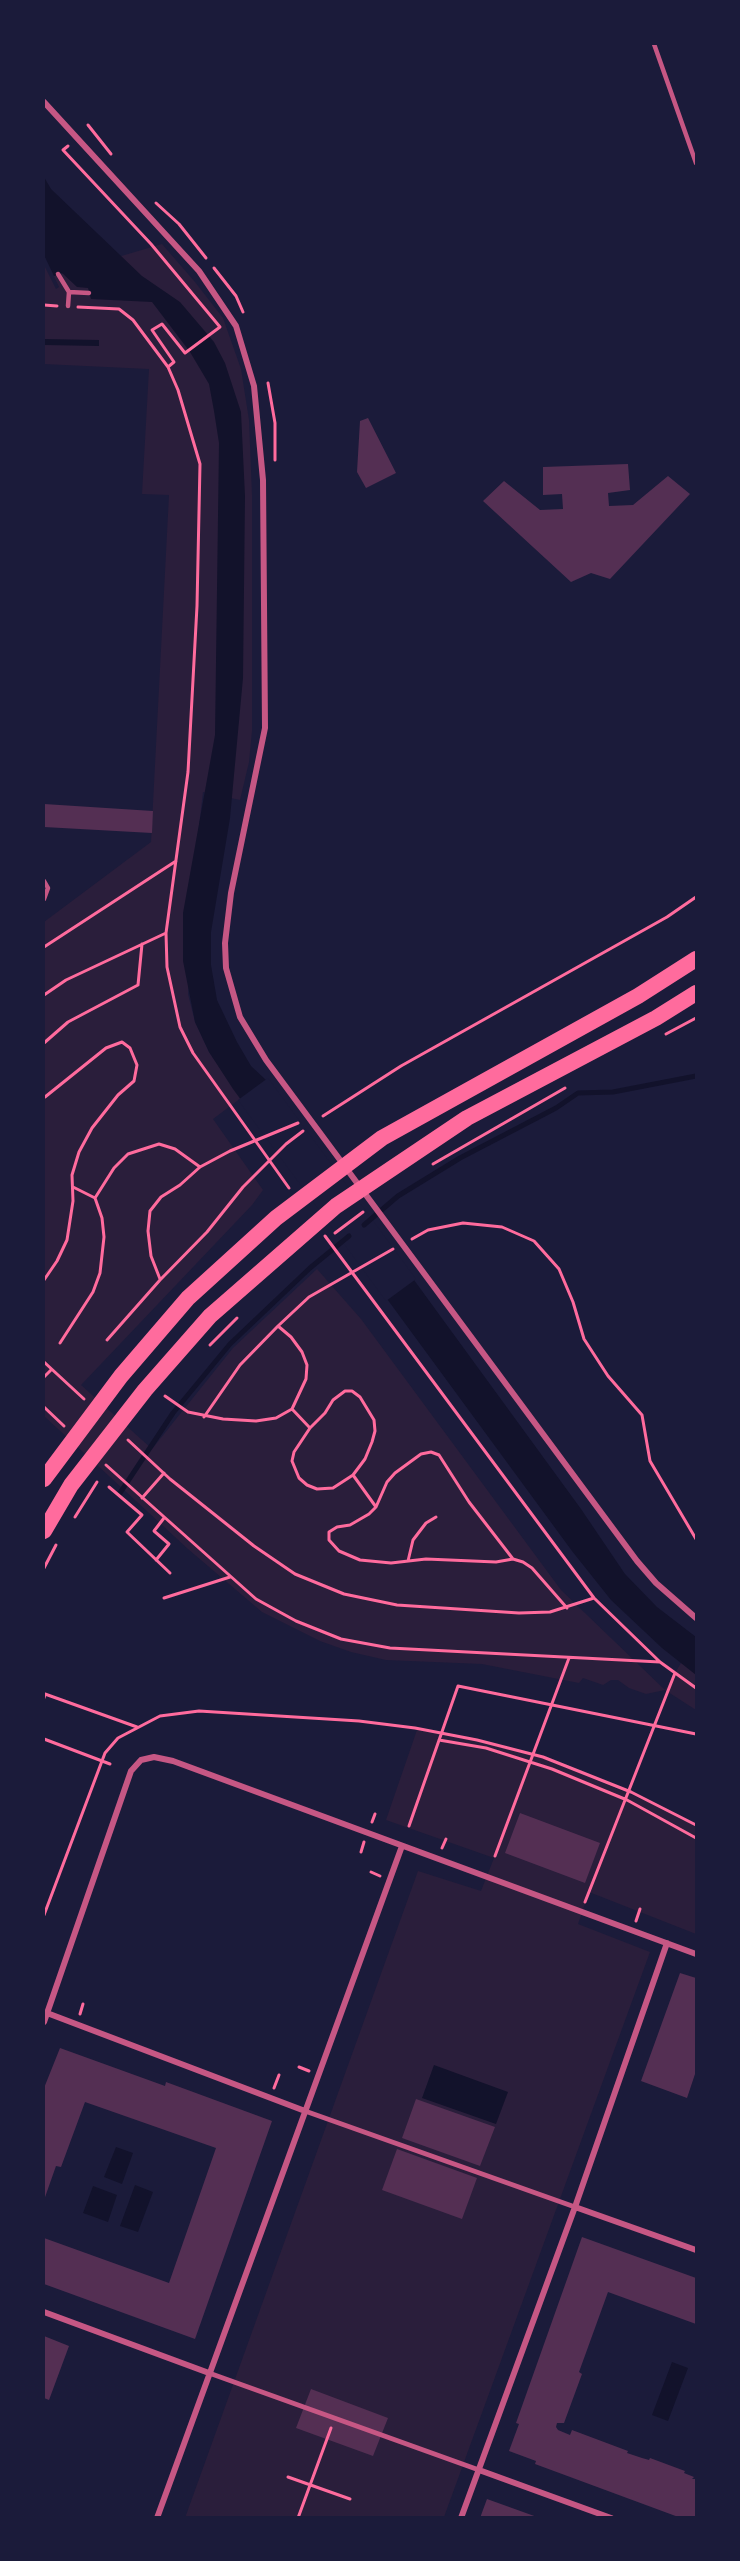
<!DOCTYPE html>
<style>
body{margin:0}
#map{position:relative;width:740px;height:2561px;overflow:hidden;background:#1b1b3a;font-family:Mulish,sans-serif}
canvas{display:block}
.frame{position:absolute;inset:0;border:45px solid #1b1b3a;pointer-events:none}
</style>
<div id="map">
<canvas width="740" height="2561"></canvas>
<div class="frame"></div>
</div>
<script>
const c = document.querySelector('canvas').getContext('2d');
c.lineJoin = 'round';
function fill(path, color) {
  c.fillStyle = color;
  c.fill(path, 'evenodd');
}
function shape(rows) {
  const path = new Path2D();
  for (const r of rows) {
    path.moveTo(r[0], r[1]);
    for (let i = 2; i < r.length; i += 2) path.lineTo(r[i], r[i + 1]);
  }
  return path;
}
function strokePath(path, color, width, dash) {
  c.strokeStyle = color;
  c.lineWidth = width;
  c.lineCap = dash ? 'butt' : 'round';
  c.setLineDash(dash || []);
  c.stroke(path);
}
fill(shape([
 [162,244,195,282,223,318,241,369,249,420,252,495,252,731,249,762,240,800,203,792,197,843,188,994,195,1022,209,1052,241,1098,213,1119,263,1190,252,1205,81,1385,152,1449,233,1348,317,1269,361,1319,561,1590,665,1690,681,1663,696,1644,696,1710,665,1690,646,1694,629,1688,618,1680,611,1680,603,1685,583,1678,579,1683,482,1664,386,1660,351,1652,320,1641,262,1612,188,1549,44,1416,44,922,151,842,169,495,142,494,149,369,44,364,44,265,56,289,59,287,54,276],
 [417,1730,477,1741,543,1758,680,1815,696,1825,696,1934,589,1892,578,1924,650,1952,444,2517,185,2518,418,1871,481,1891,494,1858,386,1820]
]), '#2a1e3b');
fill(shape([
 [44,177,51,189,142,276,180,302,203,329,214,342,225,363,241,412,245,496,243,678,230,818,211,932,211,965,217,1000,237,1042,251,1066,266,1080,414,1280,581,1509,625,1574,657,1607,696,1637,696,1675,662,1648,611,1600,572,1551,233,1089,209,1052,195,1022,183,961,183,913,215,735,219,443,214,411,209,384,190,352,152,302,91,299,88,288,77,287,62,273,54,276,44,255],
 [44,339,99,340,99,346,44,345],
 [434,2065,508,2092,496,2124,422,2098],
 [116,2147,133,2153,122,2184,104,2177],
 [135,2185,153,2192,138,2232,120,2226],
 [93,2186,117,2195,108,2222,83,2213],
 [672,2362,688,2368,668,2421,652,2415]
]), '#12122b');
fill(shape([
 [268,1078,416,1279,386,1301,238,1100]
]), '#1b1b3a');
strokePath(shape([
 [364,1225,398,1196,460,1158,556,1108,578,1093,613,1092,696,1076],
 [120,1493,173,1413,230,1344,310,1268,349,1236]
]), '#12122b', 5);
fill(shape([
 [368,418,396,473,366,488,357,472,360,421],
 [628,464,630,490,608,493,609,506,633,505,668,476,690,494,610,579,591,573,571,582,483,501,504,481,540,510,563,509,562,494,543,495,543,467],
 [44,804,153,811,152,833,44,827],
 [520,1813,600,1843,585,1883,505,1853],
 [680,1973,696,1978,696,2071,687,2098,641,2081],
 [60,2048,165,2086,166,2082,272,2121,195,2339,44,2284,44,2238,169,2283,216,2148,85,2102,61,2167,56,2166,44,2200,44,2088],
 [416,2099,495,2127,480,2166,402,2138],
 [397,2149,477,2178,462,2219,382,2190],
 [582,2237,696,2278,696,2324,608,2292,579,2372,582,2374,564,2423,557,2423,556,2427,558,2430,570,2435,572,2430,628,2451,627,2453,642,2458,649,2460,650,2458,685,2471,684,2473,694,2477,692,2479,696,2479,696,2518,681,2518,535,2464,536,2461,509,2451,519,2424,516,2423],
 [44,2336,69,2346,49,2400,44,2398],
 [311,2389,388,2418,373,2456,296,2428],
 [487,2499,537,2517,537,2518,480,2518]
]), '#542f53');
strokePath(shape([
 [88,125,111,154],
 [68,146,63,150,151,244,220,327,185,353,162,324,152,330,174,362,168,367],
 [156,203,179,224,206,258],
 [214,268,236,296,243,312],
 [44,305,57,306],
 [78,307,119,309,133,320,168,367,178,390,200,464,197,606,188,772,166,933,167,967,180,1027,193,1053,289,1188],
 [268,383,275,423,275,460],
 [44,947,176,861],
 [44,995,66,980,166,933],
 [666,1034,696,1018],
 [44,1043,68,1022,138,985,142,944],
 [44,1096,45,1097,106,1048,122,1042,130,1048,137,1065,134,1081,118,1095,92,1128,79,1152,72,1175,73,1201,67,1240,57,1261,44,1280],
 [323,1116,401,1066,667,917,696,897],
 [433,1164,565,1088],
 [73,1187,95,1198,114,1168,128,1154,159,1144,175,1149,200,1167],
 [335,1233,363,1212],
 [325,1236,594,1598,660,1662,696,1688],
 [412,1239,428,1230,463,1223,502,1227,534,1241,559,1269,573,1302,584,1339,608,1376,642,1415,650,1461,696,1539],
 [160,1279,151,1256,148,1231,150,1211,161,1197,180,1185,200,1167,230,1151,298,1123],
 [278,1326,309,1297,393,1249],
 [107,1340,160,1280,207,1232,243,1187,286,1144,303,1131],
 [60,1343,93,1292,100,1273,104,1237,102,1218,95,1198],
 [210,1345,237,1318],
 [44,1362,84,1399],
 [44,1377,51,1370],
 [165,1396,188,1412,223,1419,256,1421,276,1418,292,1409],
 [44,1407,64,1426],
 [204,1417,240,1365,278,1326,291,1337,302,1352,307,1365,306,1379,292,1409,310,1428],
 [128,1440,170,1479,254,1546,295,1574,344,1594,397,1605,519,1613,550,1612,594,1598],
 [106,1465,256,1599,296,1621,341,1639,390,1648,660,1662],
 [353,1475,333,1488,317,1489,307,1485,299,1478,292,1461,294,1452,310,1428,325,1413,333,1400,345,1391,352,1391,360,1397,374,1420,375,1431,372,1442,365,1459,353,1475,376,1507],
 [109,1487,142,1515,127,1532,170,1573],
 [142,1498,164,1473],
 [75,1517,97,1482],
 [513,1559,496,1562,426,1559,391,1563,360,1560,339,1551,329,1540,329,1532,337,1527,350,1525,369,1514,376,1507,387,1482,395,1473,421,1454,431,1452,439,1455,469,1502,513,1559,523,1562,532,1568,567,1608],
 [156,1560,169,1544,154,1531,164,1518],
 [408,1561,413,1540,426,1523,436,1517],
 [44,1568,56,1545],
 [164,1598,230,1577],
 [44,1698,45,1694,137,1727],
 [44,1739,110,1764],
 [439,1740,486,1748,552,1769,627,1800,696,1838],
 [372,1822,375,1814],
 [409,1826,458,1686,696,1734],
 [442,1848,446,1839],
 [361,1852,364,1842],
 [495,1856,569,1658],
 [371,1872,380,1876],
 [585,1902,675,1673],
 [44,1915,105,1753,118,1738,160,1716,199,1711,359,1721,415,1728,477,1740,543,1757,631,1792,696,1825],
 [636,1921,640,1909],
 [80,2014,83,2004],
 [299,2067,309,2071],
 [274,2088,279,2075],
 [288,2477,350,2499],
 [298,2518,331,2428]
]), '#ff6b9d', 3);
strokePath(shape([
 [654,44,696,163],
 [58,274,69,292,68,306],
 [69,292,89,293],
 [44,881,48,888,44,899]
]), '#c65784', 4.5);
strokePath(shape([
 [305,2111,575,2207],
 [209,2373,479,2470]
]), '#c65784', 5);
strokePath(shape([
 [44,102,199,271,236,326,254,386,263,480,265,728,231,893,225,943,226,968,240,1017,266,1060,637,1561,656,1583,696,1618],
 [47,2013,305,2111],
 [44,2022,131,1771,141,1760,154,1757,173,1761,696,1954],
 [575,2207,696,2250],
 [44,2312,209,2373],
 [479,2470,611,2518],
 [157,2518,402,1846],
 [461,2518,575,2207,667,1943]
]), '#c65784', 6);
strokePath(shape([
 [44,1479,121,1376,188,1298,276,1218,382,1138,638,996,696,959],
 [44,1531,71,1485,145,1390,210,1316,336,1206,467,1118,656,1018,696,993]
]), '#ff6b9d', 16);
</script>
